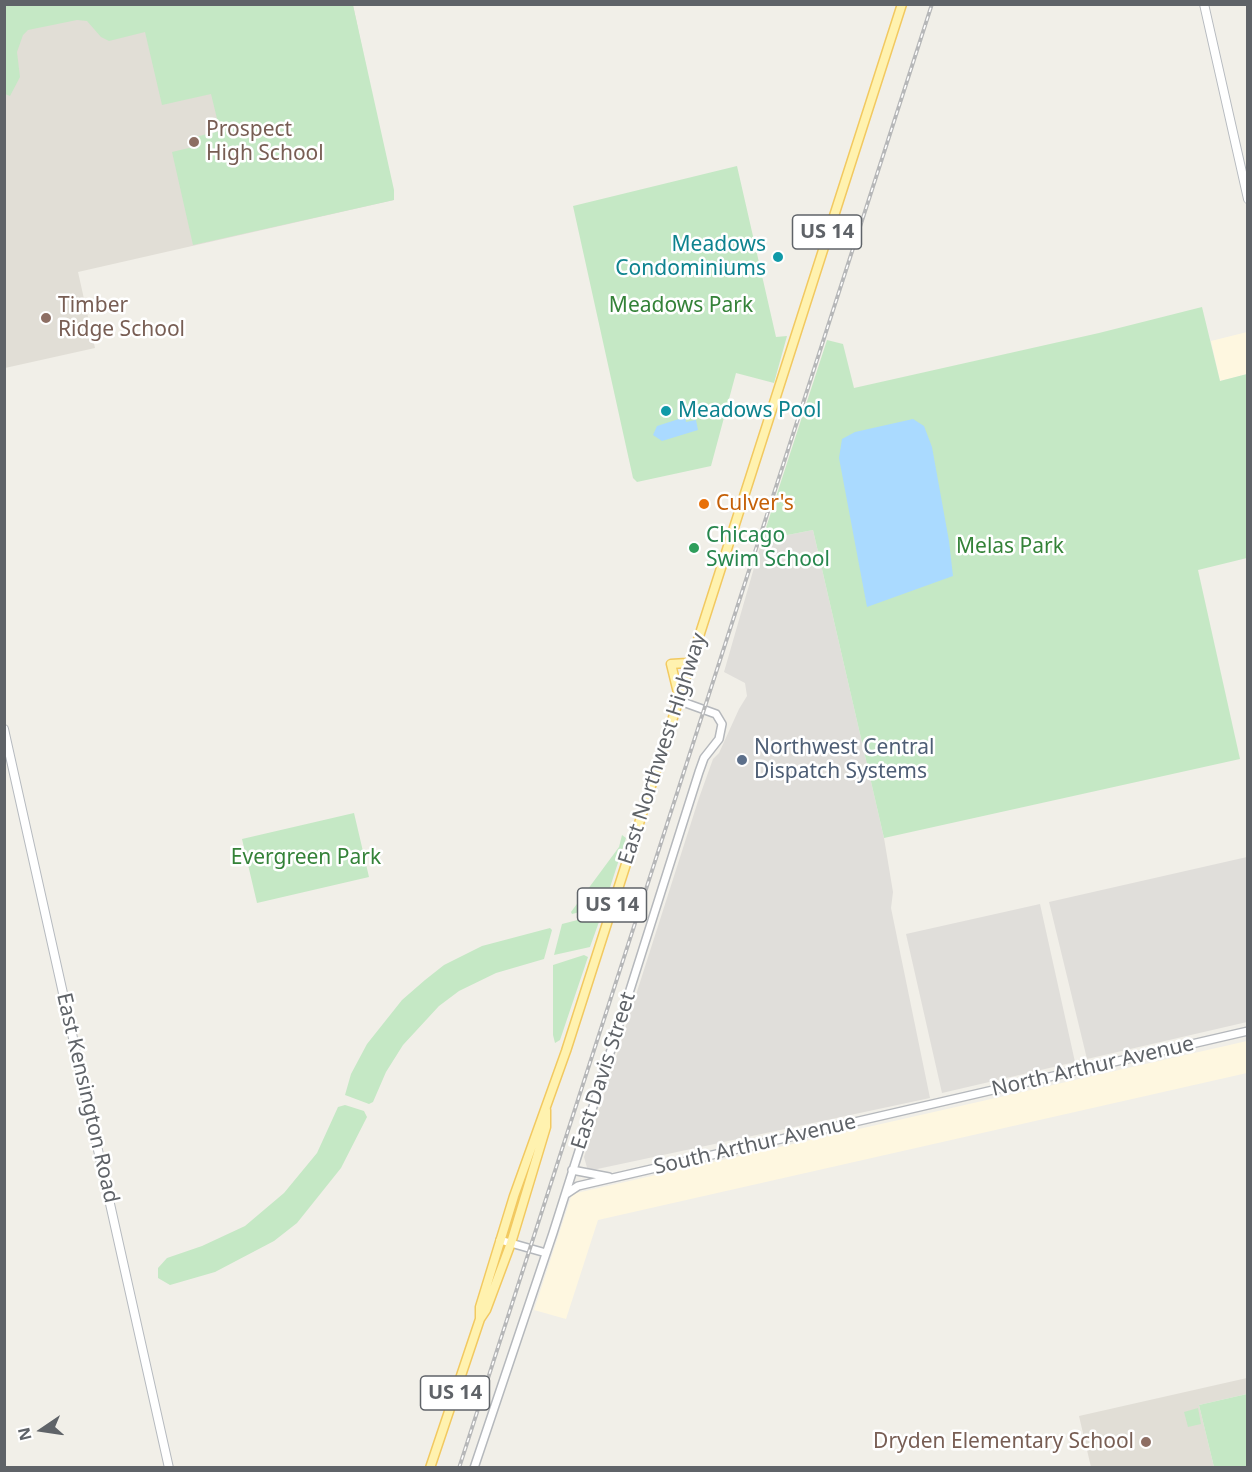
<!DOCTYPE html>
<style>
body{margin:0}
#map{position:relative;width:1252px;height:1472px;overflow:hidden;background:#f1efe8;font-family:"Noto Sans",sans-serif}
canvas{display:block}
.frame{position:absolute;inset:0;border:6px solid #5f6368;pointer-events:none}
.north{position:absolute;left:12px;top:1400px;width:60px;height:60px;-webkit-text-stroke:4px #fff;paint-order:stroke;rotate:257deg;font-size:16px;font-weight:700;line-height:24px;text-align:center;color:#5f6368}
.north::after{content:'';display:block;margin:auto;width:21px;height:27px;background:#5f6368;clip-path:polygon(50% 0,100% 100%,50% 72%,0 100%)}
</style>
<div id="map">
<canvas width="1252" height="1472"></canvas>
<div class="frame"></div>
<div class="north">N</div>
</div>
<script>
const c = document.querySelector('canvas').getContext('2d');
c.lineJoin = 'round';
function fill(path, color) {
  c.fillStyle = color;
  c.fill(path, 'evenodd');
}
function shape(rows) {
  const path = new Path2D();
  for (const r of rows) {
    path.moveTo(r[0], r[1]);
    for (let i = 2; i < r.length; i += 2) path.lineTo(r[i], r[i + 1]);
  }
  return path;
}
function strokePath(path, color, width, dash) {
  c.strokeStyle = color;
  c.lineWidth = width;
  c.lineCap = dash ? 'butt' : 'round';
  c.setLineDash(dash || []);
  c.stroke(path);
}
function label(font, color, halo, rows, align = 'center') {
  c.font = font + ' "Noto Sans",sans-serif';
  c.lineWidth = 5;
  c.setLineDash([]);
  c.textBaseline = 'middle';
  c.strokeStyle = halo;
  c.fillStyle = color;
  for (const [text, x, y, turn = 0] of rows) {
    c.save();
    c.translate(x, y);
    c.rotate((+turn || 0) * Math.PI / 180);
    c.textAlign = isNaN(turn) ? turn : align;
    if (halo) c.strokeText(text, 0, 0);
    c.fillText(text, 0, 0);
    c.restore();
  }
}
fill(shape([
 [1247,332,1247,374,1220,381,1211,341],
 [1247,1041,1247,1073,598,1220,566,1319,534,1310,572,1194]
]), '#fef7e0');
fill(shape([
 [813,530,884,838,893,892,891,908,930,1098,588,1171,584,1157,699,798,713,759,719,753,739,709,747,696,745,683,724,672,762,540],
 [1247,857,1247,1022,1087,1059,1049,902],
 [1040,904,1075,1062,942,1093,906,934]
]), '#e0deda');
fill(shape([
 [4,5,353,5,394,200,78,272,95,348,5,368],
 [1247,1378,1247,1394,1199,1405,1214,1467,1091,1467,1079,1416]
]), '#e1ded6');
fill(shape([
 [4,5,353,5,394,190,394,200,193,245,172,152,193,147,191,138,220,131,211,94,162,105,145,32,109,41,101,37,87,21,77,20,28,30,23,35,17,52,20,77,10,96,5,94],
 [737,166,776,337,787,336,774,383,736,373,711,466,637,482,633,478,573,206],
 [1202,307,1220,381,1247,374,1247,558,1198,570,1240,759,884,838,813,530,762,540,827,340,843,344,854,388,1099,333],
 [354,813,369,877,257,903,242,839],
 [622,835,626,838,604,906,572,914,571,912,619,847],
 [597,915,600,919,590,947,554,955,562,924],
 [550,928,552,930,544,959,496,973,459,991,439,1006,403,1045,386,1072,373,1102,369,1104,345,1095,351,1074,367,1044,402,1000,425,980,444,965,482,946],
 [584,955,588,957,560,1040,555,1043,553,1035,553,965],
 [345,1105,364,1111,367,1117,341,1168,297,1223,274,1241,215,1272,170,1285,158,1278,158,1268,167,1258,202,1246,245,1226,284,1193,317,1153,338,1107],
 [1247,1394,1247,1467,1214,1467,1199,1405],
 [1198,1408,1201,1424,1188,1427,1184,1412]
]), '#c5e8c5');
fill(shape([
 [685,417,686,422,696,420,698,430,662,441,653,435,657,426],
 [913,419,924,426,932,447,949,541,953,576,867,607,839,458,842,439,855,432]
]), '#aadaff');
const tertiary = shape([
 [572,1170,609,1177],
 [566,1194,578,1186,1248,1031],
 [500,1240,546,1253],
 [474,1468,553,1233,699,772,704,758,719,739,722,724,716,714,680,701]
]);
const secondary = shape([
 [1204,4,1248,199],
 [4,729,169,1468]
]);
const primary = shape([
 [680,701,671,664,687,663,693,660],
 [480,1319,480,1307,514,1196,566,1051,902,4],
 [430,1468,480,1319,486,1310,511,1243,546,1127,546,1110]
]);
strokePath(tertiary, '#b5b8bc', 10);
strokePath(secondary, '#b6babf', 10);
strokePath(primary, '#f2c960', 11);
strokePath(tertiary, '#fff', 7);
strokePath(secondary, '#fff', 8);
strokePath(primary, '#fff2af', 8);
const rail = shape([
 [459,1468,932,4]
]);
strokePath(rail, '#b6b7b8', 4);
strokePath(rail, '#fff', 1.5, [4.5]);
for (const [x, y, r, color] of [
 [194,142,6,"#8d6e63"],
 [778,257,6,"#0f9aa8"],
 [46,318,6,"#8d6e63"],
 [666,411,6,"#0f9aa8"],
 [704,504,6,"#e8710a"],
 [694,548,6,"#2e9e5b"],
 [742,760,6,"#5c6f8a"],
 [1146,1442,6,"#8d6e63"]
]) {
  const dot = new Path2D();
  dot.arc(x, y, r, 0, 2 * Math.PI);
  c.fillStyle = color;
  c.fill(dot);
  strokePath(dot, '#fff', 2);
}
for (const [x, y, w] of [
 [827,232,69],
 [612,905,69],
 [455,1393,69]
]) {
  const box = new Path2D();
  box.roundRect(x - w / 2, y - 17, w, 34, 4.5);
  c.fillStyle = '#fff';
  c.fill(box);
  strokePath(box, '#5f6368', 1.5);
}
label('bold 20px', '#5f6368', null, [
 ["US 14",827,232],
 ["US 14",612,905],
 ["US 14",455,1393]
]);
label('21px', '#785e54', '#fff', [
 ["Prospect",206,130],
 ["High School",206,154],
 ["Timber",58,306],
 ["Ridge School",58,330],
 ["Dryden Elementary School",1134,1442,"right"]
], 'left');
label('21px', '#0d838f', '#fff', [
 ["Meadows",766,245],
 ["Condominiums",766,269],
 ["Meadows Pool",678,411,"left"]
], 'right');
label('21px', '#348238', '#fff', [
 ["Meadows Park",681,306],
 ["Melas Park",1010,547],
 ["Evergreen Park",306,858]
]);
label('21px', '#c56008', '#fff', [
 ["Culver's",716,504]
], 'left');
label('21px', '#27864d', '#fff', [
 ["Chicago",706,536],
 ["Swim School",706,560]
], 'left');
label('21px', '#4e5e75', '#fff', [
 ["Northwest Central",754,748],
 ["Dispatch Systems",754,772]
], 'left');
label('21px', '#5f6368', '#fff', [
 ["East Northwest Highway",663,749,-72],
 ["North Arthur Avenue",1093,1067,-13],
 ["East Davis Street",604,1071,-72],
 ["East Kensington Road",87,1098,77],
 ["South Arthur Avenue",755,1145,-13]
]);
</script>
